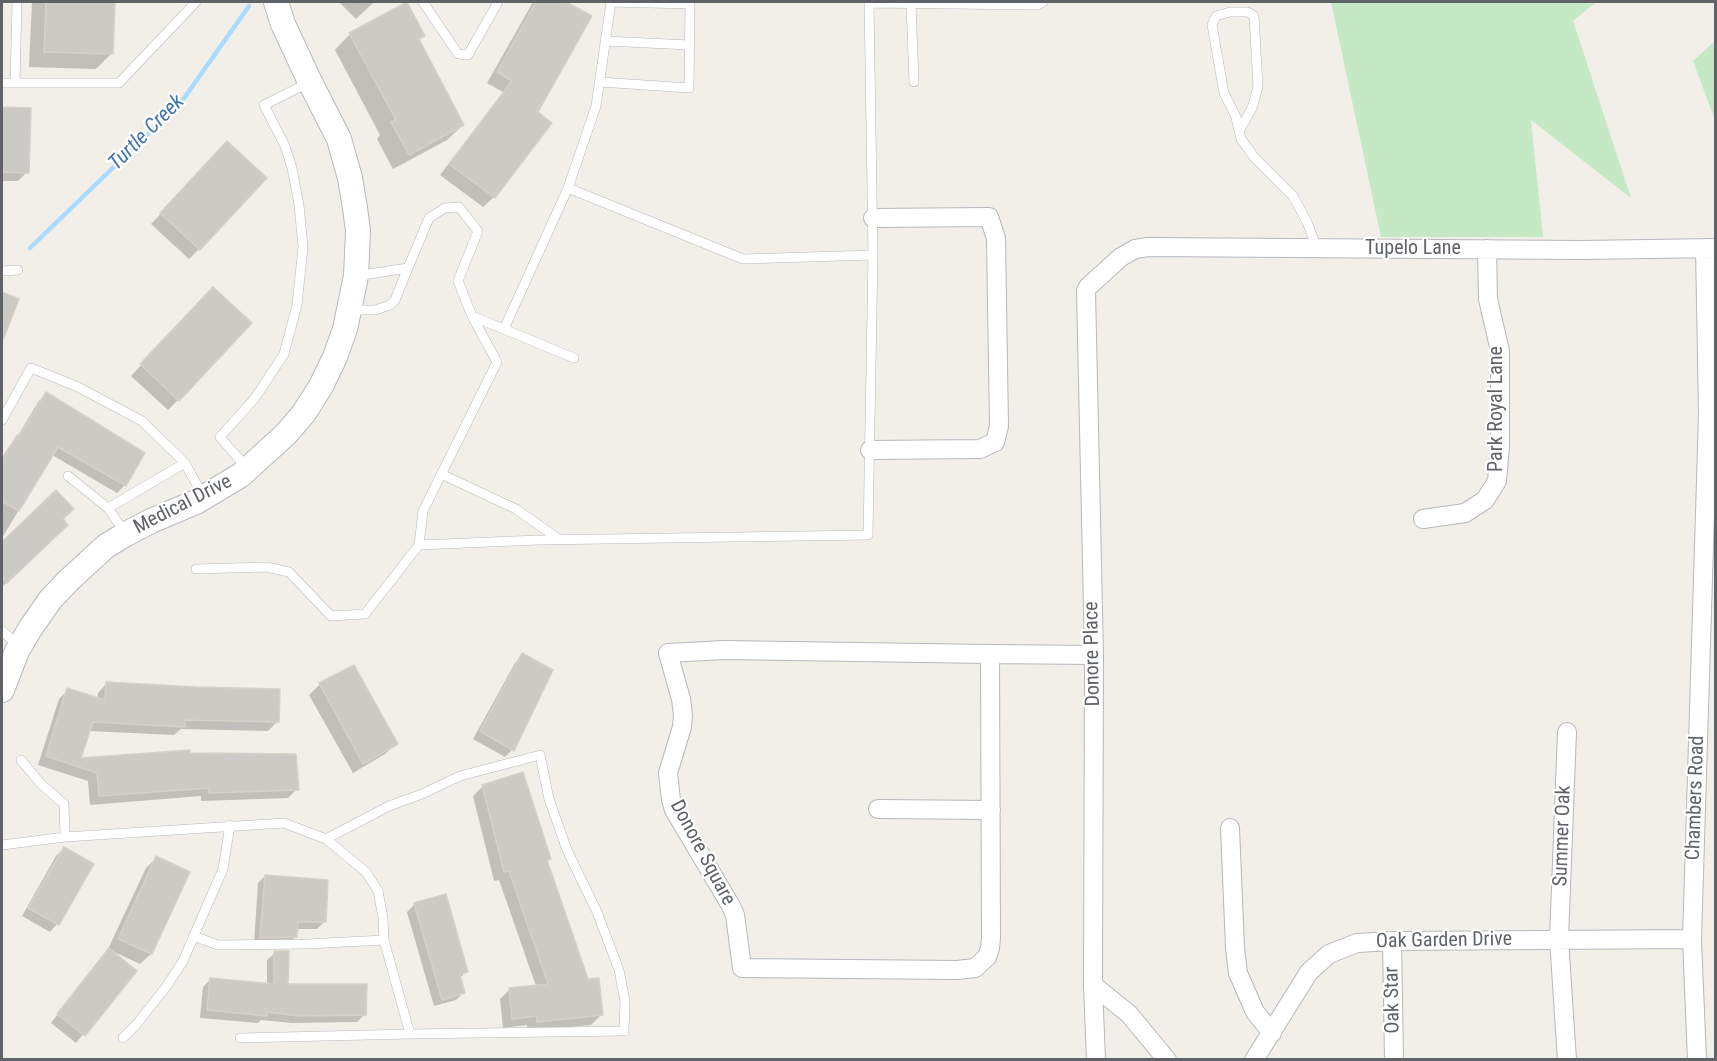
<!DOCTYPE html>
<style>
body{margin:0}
#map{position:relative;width:1717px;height:1061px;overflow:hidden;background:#f1efe8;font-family:"Roboto Condensed",sans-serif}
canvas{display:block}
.frame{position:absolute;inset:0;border:3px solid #5f6368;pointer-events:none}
</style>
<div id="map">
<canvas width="1717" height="1061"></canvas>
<div class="frame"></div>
</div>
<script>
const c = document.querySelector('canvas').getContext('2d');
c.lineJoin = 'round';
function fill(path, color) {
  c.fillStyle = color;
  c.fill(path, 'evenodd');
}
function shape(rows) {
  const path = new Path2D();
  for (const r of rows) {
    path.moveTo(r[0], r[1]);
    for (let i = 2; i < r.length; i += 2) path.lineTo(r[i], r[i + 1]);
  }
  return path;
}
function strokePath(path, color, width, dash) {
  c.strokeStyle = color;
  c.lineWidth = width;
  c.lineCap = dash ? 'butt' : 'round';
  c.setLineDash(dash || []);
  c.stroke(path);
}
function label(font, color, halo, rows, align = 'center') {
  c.font = font + ' "Roboto Condensed",sans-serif';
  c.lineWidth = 4.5;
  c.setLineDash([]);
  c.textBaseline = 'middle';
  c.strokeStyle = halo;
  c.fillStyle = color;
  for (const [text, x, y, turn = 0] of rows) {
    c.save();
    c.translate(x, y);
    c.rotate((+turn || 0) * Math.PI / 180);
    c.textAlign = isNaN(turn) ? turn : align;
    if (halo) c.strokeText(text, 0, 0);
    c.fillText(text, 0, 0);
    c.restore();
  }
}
fill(shape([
 [1331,2,1596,2,1573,21,1631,198,1531,120,1543,237,1381,237],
 [1715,41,1715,120,1693,61]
]), '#c5e8c5');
fill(shape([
 [32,2,113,2,112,53,96,69,29,67],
 [339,2,374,2,356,19],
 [533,2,563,2,590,17,536,113,550,123,494,197,483,207,440,175,503,92,487,83],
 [350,34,423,36,418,41,463,125,447,140,393,169,377,139,380,135,335,50],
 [2,109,29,110,27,172,18,181,2,181],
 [217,154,199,249,189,259,151,224],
 [2,294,17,299,2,339],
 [202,299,178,400,168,410,131,376],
 [46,394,143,454,124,486,117,493,52,455,2,538,2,458,10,445,17,437,38,402],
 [56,492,61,520,66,525,2,587,2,542],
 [523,655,512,750,505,757,473,739,515,663],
 [106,684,277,722,268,731,181,729,174,735,89,731,79,759,188,755,297,789,288,798,201,801,201,796,90,805,88,781,38,765,59,699,68,690,97,699,98,693],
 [320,684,396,744,385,754,353,773,309,695],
 [483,786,550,859,546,862,587,981,601,1015,591,1025,528,1031,527,1025,503,1028,500,999,510,989,536,986,499,880,494,881,473,796],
 [64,848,57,924,50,932,22,916,56,856],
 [156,858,188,872,151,954,140,964,112,951,135,971,76,1043,51,1023,108,949,146,868],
 [265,876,324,922,317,929,296,929,295,937,288,944,254,944,258,883],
 [415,904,466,972,460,978,464,992,456,1000,434,1006,407,912],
 [275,953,287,985,365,1014,357,1022,292,1023,261,1020,258,1023,200,1018,203,987,210,980,267,985,267,960]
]), '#0003');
strokePath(shape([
 [30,248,182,101,249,6]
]), '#aadaff', 4.5);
const building = shape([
 [46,2,115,2,113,54,44,52,46,2],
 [407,2,425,36,419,39,464,125,409,155,391,122,396,120,349,33,407,2],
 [536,2,566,2,592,16,538,112,552,123,495,198,449,164,512,81,497,72,536,2],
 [2,107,31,108,29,173,2,172,2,107],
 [227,141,267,178,200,250,160,213,227,141],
 [213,287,252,323,179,401,140,364,213,287],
 [2,292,19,299,3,340,2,340,2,292],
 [46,392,145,453,126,486,58,447,19,511,2,501,2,461,17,435,19,436,46,392],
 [56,490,74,509,63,519,68,525,7,583,2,577,2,542,56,490],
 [522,653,553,670,514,751,480,731,522,653],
 [354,665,398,744,363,764,319,683,354,665],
 [106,682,196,687,280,689,279,722,185,720,185,727,93,722,81,758,190,750,190,753,296,754,299,790,209,793,209,788,99,796,97,773,46,756,67,688,105,700,106,682],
 [523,772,551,859,547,860,588,979,599,978,603,1015,537,1022,537,1016,512,1019,509,988,548,984,509,871,504,872,482,785,523,772],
 [64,847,94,864,59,925,28,908,64,847],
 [156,856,190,872,152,954,118,939,156,856],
 [265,875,328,880,326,922,298,922,297,937,260,938,265,875],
 [446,894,468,972,460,974,465,993,442,1000,414,903,446,894],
 [109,948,137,971,85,1036,57,1014,109,948],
 [274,951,289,951,288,984,367,984,366,1015,300,1016,267,1012,267,1016,207,1010,210,978,274,984,274,951]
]);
fill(building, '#cccac5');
strokePath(building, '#d6d1c6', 1.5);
const lane = shape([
 [423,2,458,54,468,55,498,2],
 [869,3,1038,5,1043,2],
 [911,4,914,82],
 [606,41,689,45],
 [600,82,689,88,690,4,611,2,596,106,568,188,743,259,873,255],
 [2,83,119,83,196,2],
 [15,83,17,2],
 [1239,131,1252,108,1258,87,1254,16,1248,12,1230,12,1216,16,1212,25,1224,93,1236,117,1239,131,1241,139,1254,157,1293,196,1307,222,1317,248],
 [408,268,429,218,445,208,459,207,478,231,458,281,472,316,497,362,423,511,419,545],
 [2,271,18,270],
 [349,310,375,310,390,305,395,300,408,268,356,276],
 [472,316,574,358],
 [504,329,568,188],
 [2,420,31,368,78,387,142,421,185,463,204,498],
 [246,467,220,437,255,398,284,354,297,305,303,247,299,205,292,168,285,146,264,105,310,82],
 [441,474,516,509,560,540],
 [68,476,108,508,125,533],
 [108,508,185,463],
 [196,569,266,567,289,572,331,616,365,614,419,545,538,540,868,535,873,255,869,2],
 [2,631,18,645],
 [21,760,41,784,64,804,65,837,284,823,326,839,366,872,378,891,383,918,384,940],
 [326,839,389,806,422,794,460,776,540,755,549,799,567,850,597,912,619,970,625,1001,624,1031,410,1034],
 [2,845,65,837],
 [193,936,218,945,307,944,384,940,410,1034,240,1038],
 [123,1038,136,1025,166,987,183,961,223,869,230,825]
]);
const street = shape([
 [870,450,980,449,995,442,999,426,996,238,989,217,873,218],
 [1423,519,1465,513,1485,500,1497,481,1500,446,1500,351,1488,299,1487,249],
 [990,654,991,938,990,948,987,957,975,968,957,970,742,968,735,915,731,906,674,810,671,800,668,773,682,727,683,715,681,699,668,653,724,650,990,654,1094,655],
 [878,809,991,810],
 [1230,828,1235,948,1238,973,1255,1012,1272,1033],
 [1392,941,1394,1060],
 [1093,985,1129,1014,1167,1060],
 [1096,1060,1093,985,1094,655,1086,291,1088,287,1121,257,1135,249,1148,247,1581,250,1716,248],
 [1254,1060,1309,972,1329,954,1357,943,1392,941,1692,939],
 [1567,1060,1559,939,1567,732],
 [1697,1060,1692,939,1708,414,1705,248]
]);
const secondary = shape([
 [2,690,17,651,30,629,50,600,69,580,106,546,126,534,151,521,196,502,241,475,286,434,304,413,321,386,335,357,345,329,356,276,358,231,355,208,350,178,339,139,310,82,283,24,276,2]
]);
strokePath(lane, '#b5b8bc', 10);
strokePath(street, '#b5b8bc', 20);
strokePath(secondary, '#b6babf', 26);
strokePath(lane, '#fff', 9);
strokePath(street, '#fff', 18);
strokePath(secondary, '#fff', 24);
label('20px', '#5f6368', '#fff', [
 ["Tupelo Lane",1413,249],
 ["Park Royal Lane",1497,409,-90],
 ["Medical Drive",183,505,-27],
 ["Donore Place",1093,654,-91],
 ["Chambers Road",1696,798,-88],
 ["Summer Oak",1563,836,-88],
 ["Donore Square",702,853,62],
 ["Oak Garden Drive",1444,941,-1],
 ["Oak Star",1393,1000,-91]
]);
label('italic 21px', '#4174aa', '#fff', [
 ["Turtle Creek",147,133,-45]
]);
</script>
